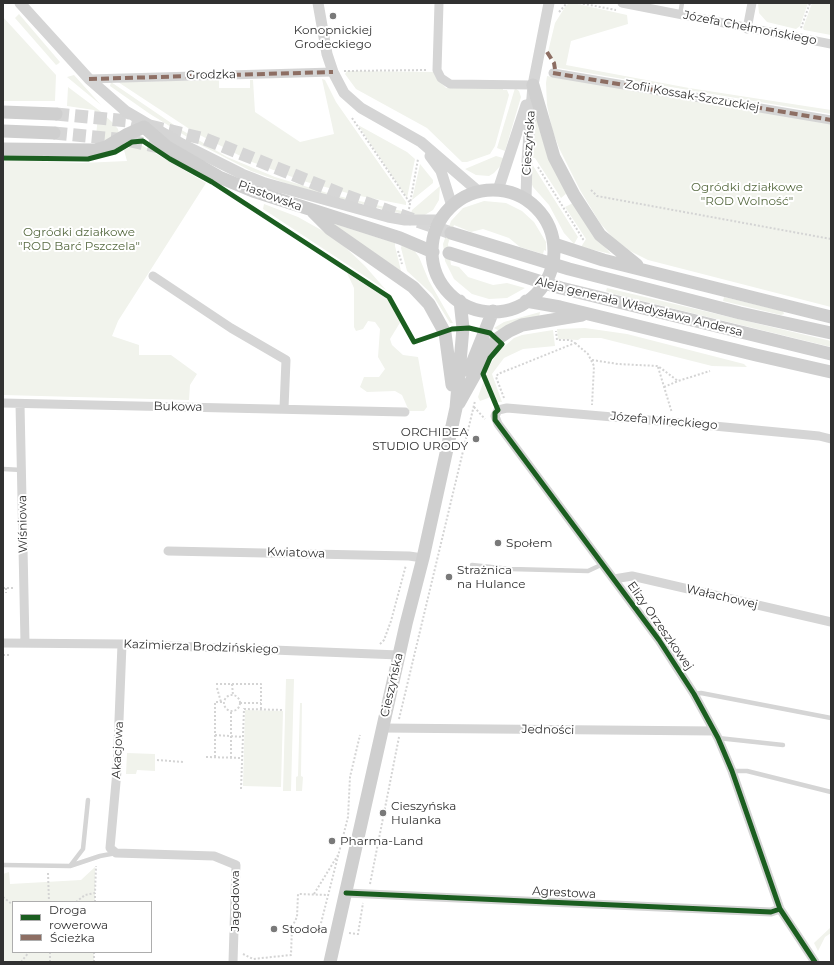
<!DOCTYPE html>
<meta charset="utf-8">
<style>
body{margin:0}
#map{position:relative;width:834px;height:965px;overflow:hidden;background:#fff;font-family:Montserrat,sans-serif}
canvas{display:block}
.frame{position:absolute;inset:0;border:4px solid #313131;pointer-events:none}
.legend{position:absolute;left:12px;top:901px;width:140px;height:52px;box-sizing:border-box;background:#fff;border:1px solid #adadad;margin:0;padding:5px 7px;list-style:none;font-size:12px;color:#313131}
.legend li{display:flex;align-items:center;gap:8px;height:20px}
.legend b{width:20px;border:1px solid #adadad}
</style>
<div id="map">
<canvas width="834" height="965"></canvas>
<div class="frame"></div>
<ul class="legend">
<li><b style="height:5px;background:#1b5e20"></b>Droga rowerowa</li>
<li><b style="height:5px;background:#8d6e63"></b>Ścieżka</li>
</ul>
</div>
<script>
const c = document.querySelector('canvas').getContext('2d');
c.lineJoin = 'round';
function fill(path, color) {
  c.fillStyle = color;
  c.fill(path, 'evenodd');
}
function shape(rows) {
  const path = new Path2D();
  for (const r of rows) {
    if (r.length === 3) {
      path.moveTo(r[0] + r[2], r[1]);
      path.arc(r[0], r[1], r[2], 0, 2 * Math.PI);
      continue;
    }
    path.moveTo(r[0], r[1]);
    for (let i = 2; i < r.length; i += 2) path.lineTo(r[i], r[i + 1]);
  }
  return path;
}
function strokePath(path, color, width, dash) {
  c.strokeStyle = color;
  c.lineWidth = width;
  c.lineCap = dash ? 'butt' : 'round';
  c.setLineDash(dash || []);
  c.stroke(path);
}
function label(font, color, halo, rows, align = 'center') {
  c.font = font + ' Montserrat,sans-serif';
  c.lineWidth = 4;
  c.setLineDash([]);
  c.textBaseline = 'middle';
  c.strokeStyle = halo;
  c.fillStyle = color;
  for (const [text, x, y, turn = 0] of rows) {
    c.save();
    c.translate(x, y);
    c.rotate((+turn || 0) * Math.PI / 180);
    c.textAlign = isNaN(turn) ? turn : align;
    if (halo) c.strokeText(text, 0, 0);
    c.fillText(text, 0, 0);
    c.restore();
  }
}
fill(shape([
 [573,3,627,15,628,24,571,41,566,65,689,88,831,110,831,114,558,68,548,52,555,23,565,7,568,4],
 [758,3,808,3,800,26,796,29,767,22,759,13],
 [812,3,831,3,831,35,804,30,803,28],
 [19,14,60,62,58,64,56,65,15,18],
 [3,17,56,75,55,101,3,101],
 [347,71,436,72,438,79,446,88,503,87,503,90,507,90,509,95,495,146,490,154,467,162,462,162,427,128,356,89,345,74],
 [74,75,101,105,67,77],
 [547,76,831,124,831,307,648,260,630,251,614,239,600,223,580,190,559,148,552,129,547,105,546,83],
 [322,79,325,80,336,102,406,202,406,205,355,195,303,181,252,162,194,132,118,82,219,80,219,88,250,88,250,80,253,80,255,112,300,142,334,134],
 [111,82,180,129,227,157,275,177,334,195,402,211,403,214,302,189,251,171,197,143,150,114,110,86],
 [68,87,100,111,112,122,118,129,119,133,95,146,98,116,94,110,67,106],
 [515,88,519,91,521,97,505,151,497,148],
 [536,115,567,193,561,198,535,158,530,157],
 [358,125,407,152,415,159,407,198],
 [135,145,143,146,206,183,118,321,112,336,139,345,139,355,171,355,197,374,190,385,189,400,3,395,3,160,82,163,127,161,124,150],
 [496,156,503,158,502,164,494,173,489,176,476,175,465,169],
 [420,164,433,180,433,183,412,200],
 [529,164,532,164,578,237,574,244,564,233,549,205,533,187,531,182],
 [440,186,439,200,433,210,423,216,410,216,412,210],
 [484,201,506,203,522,211,534,222,546,242,546,251,544,250,543,254,520,247,509,238,483,229,471,232,454,225,448,244,451,265,459,267,468,277,493,285,507,283,525,288,507,298,489,299,472,294,454,279,445,261,443,244,451,221,463,208],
 [573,203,593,234,611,254,581,247,586,239,565,207],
 [264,204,298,217,323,231,345,247,365,266,386,290,263,209],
 [329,222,395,243,395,246,401,271],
 [402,244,414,250,419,257,429,281,453,323,450,323,432,294,407,271,401,248],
 [347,273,389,300,401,321,390,339,392,345,403,355,418,357,427,407,424,411,409,411,402,395,395,391,367,392,360,387,364,377,379,377,385,369,378,357,380,329,375,322,368,321,363,329,356,331,354,327,354,288],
 [607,288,831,341,831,347,610,293,606,291],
 [724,297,783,311,784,314,781,315,723,301],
 [540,312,539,317,500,331,494,328,504,322],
 [585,328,627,334,744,364,747,367,712,366,601,338,581,338,578,340,558,339,557,329],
 [553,330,555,346,523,349,504,358,492,374,502,402,495,402,485,373,498,352,514,338,522,335],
 [484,380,491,397,480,401,478,397],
 [286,679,294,679,291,791,283,791],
 [300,703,302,703,301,776,303,777,302,791,296,791,296,777,298,776],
 [245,710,283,711,281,787,243,786],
 [127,753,155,754,155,771,137,770,136,774,126,774],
 [95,867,95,902,13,902,13,952,94,952,94,962,3,962,3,874,9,872,10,884,81,880],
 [831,927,831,933,825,937,818,951,814,943]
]), '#f1f3ec');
strokePath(shape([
 [56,114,129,121,205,139,341,194,451,233],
 [54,133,127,140,172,150]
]), '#d6d6d6', 13, [13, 6]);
strokePath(shape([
 [579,3,616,10],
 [559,12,567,3],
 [801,28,810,3],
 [344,71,428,70],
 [352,118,410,203],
 [538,167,583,239,581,241],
 [591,190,597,196,831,239],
 [238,199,389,297,414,342,433,336],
 [409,209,418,159],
 [398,251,402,264],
 [575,343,588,354,594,366,592,405],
 [592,360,618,364,658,366,678,381],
 [658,367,672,413],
 [664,387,678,381,710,371],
 [504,398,496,377,498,374,575,343,570,340,557,340,556,331],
 [474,407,485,419],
 [3,588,14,588],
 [6,588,6,593],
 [380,644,384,640,391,621,406,565],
 [3,655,9,655],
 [216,684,261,684,261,709],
 [232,684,233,695],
 [217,688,221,702],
 [232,703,8],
 [240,703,261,703],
 [399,719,475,401],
 [215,735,243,737],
 [206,757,242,758],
 [215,757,215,702,224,702],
 [231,758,231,712],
 [157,760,183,762],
 [241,789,244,709,283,710],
 [48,873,49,902],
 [370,884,399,737],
 [314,894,338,855],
 [3,897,13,905],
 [76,902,85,895,95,893,96,866],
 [95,902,95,893],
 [292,927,297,917,298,894,329,895],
 [320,927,348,817,350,777,360,735],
 [349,933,358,934,363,903],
 [50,952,50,962],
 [243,954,253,959,291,955,292,927,325,928],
 [21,962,29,952],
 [94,962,94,952]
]), '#d4d4d4', 2, [2, 2]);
strokePath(shape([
 [680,15,682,3],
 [3,469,22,470],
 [472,565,510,569,588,571,603,564],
 [694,694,701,693,831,718],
 [718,738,783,745],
 [732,771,747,771,831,792],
 [3,865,70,866,83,849,88,800],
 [70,866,100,856,116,853]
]), '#d5d5d5', 4.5);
strokePath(shape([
 [439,3,437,70,441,78,450,84,533,85],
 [622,3,831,44],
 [747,29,752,3],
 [553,73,831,120],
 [89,79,333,72],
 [153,276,231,328,286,360,284,408],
 [3,403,405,412],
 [20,404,25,643],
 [168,551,409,556,423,558],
 [614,579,632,576,831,622],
 [3,643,122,644,399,655],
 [122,644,117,771,110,848,116,853,214,856,236,865,233,962],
 [382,728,714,731],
 [346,893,771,912,780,909],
 [815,962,780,909,732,771,718,738,694,694,659,640,498,424,495,416,498,410,507,408,672,422,819,436,831,439]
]), '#d5d5d5', 9);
strokePath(shape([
 [20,3,89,79,129,114],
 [318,3,327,54,333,72,344,93,361,108,421,142,479,192],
 [124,110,182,144,242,174,265,183,388,217,405,220,440,220],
 [430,156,441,171,452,206],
 [498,190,526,105],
 [526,200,527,160,533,85,549,3]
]), '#d5d5d5', 11);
strokePath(shape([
 [533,85,554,157,574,195,600,235,637,265],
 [3,112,56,114],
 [3,131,54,133],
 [3,149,95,150,106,147,126,135,144,127,167,147,219,177,253,191,400,238,433,252],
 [493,251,61],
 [313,212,330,229,413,287,429,304,445,333,452,385],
 [451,233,569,269,740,313,831,333],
 [554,244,603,260,831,317],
 [449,253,561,288,831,354],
 [526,301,560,307,756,355,831,372],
 [469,371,493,311],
 [459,403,488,351,497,339,509,331,522,325,582,315],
 [330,962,406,624,423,558,456,408,463,328,460,301]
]), '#cfcfcf', 13);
strokePath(shape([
 [547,52,554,63,555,69],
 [553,73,831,120],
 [89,79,333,72]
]), '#8d6e63', 4, [8, 4]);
strokePath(shape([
 [3,158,88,159,115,152,132,142,143,141,170,159,212,182,389,297,414,342,452,329,469,328,490,333,502,344,490,358,483,374,498,410,495,413,495,420,659,640,694,694,718,738,732,771,780,909,815,962],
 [346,893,771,912,780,909]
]), '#1b5e20', 5);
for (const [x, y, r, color] of [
 [333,16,4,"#797979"],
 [476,439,4,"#797979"],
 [498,543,4,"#797979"],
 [449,577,4,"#797979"],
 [383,813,4,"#797979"],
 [332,841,4,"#797979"],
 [274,929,4,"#797979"]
]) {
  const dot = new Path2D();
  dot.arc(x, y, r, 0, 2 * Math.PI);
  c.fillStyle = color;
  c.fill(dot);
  strokePath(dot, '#fff', 1.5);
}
label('12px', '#313131', '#fff', [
 ["Józefa Chełmońskiego",750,28,11],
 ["Grodzka",211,75,-1],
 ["Zofii Kossak-Szczuckiej",692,96,10],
 ["Cieszyńska",529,143,-86],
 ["Piastowska",270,196,20],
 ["Aleja generała Władysława Andersa",639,307,14],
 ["Bukowa",178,407,1],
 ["Józefa Mireckiego",664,421,5],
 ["Wiśniowa",23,524,-91],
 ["Kwiatowa",296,553,2],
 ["Wałachowej",722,597,13],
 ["Elizy Orzeszkowej",660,626,55],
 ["Kazimierza Brodzińskiego",201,647,2],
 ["Cieszyńska",392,685,-77],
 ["Jedności",548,730,1],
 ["Akacjowa",118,750,-87],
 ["Agrestowa",564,893,3],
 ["Jagodowa",235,901,-90]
]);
label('12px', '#313131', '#fff', [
 ["Konopnickiej",333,30,"center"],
 ["Grodeckiego",333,44,"center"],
 ["ORCHIDEA",468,432,"right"],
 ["STUDIO URODY",468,446,"right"],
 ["Społem",506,543],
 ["Strażnica",457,570],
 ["na Hulance",457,584],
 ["Cieszyńska",391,806],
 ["Hulanka",391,820],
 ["Pharma-Land",340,841],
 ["Stodoła",282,929]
], 'left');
label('12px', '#576a41', '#fff', [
 ["Ogródki działkowe",747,187],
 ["\"ROD Wolność\"",747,201],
 ["Ogródki działkowe",79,232],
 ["\"ROD Barć Pszczela\"",79,246]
]);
</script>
